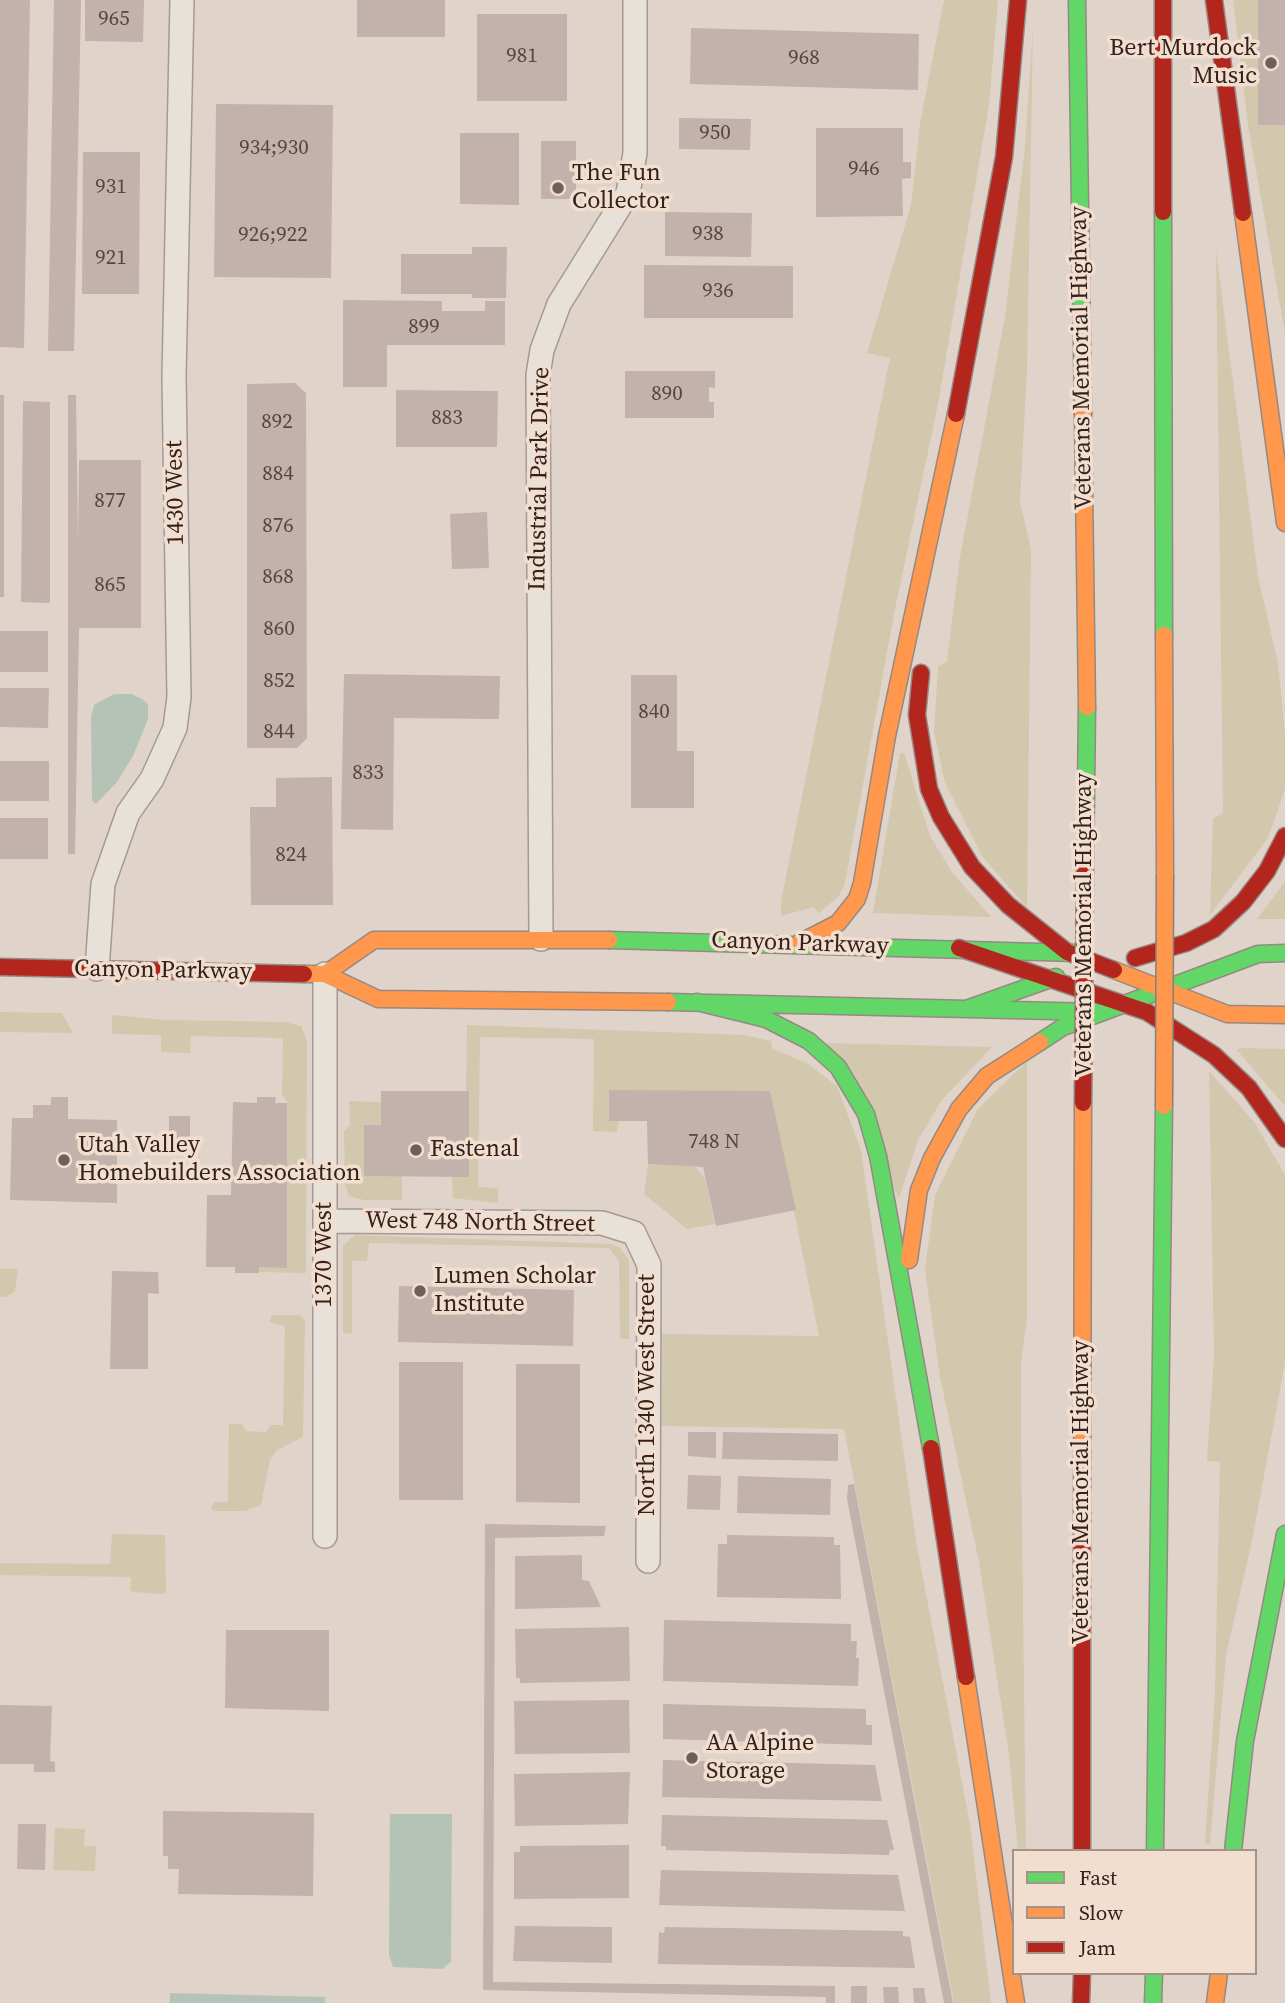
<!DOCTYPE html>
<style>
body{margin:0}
#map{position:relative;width:1285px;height:2003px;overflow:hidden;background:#e0d3ca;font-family:"Source Serif 4",serif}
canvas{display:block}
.legend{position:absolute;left:1012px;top:1849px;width:245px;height:126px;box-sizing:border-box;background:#f2decf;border:2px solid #a59288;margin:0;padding:9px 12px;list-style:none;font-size:21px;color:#32211d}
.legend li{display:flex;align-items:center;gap:14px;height:35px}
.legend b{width:35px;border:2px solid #a59288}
</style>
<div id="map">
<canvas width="1285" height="2003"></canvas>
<ul class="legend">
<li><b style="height:9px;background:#63d668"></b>Fast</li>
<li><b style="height:9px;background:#ff974d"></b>Slow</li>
<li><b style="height:9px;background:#b3261e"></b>Jam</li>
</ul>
</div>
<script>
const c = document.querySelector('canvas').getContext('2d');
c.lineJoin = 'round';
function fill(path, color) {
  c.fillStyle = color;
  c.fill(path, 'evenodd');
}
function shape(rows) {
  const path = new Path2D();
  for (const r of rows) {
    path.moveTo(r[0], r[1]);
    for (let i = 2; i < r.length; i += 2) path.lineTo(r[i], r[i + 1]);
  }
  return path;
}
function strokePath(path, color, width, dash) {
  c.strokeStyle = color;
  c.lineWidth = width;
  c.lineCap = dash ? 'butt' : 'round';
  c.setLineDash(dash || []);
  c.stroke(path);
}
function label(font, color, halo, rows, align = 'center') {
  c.font = font + ' "Source Serif 4",serif';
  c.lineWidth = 7;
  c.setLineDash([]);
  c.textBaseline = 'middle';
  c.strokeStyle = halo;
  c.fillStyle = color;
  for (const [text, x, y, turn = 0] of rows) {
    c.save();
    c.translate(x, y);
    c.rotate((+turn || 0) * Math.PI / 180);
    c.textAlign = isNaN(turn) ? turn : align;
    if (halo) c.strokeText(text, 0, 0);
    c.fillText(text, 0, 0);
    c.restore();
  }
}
fill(shape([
 [944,0,998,0,989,105,938,404,895,609,845,883,839,896,819,913,814,907,781,916,781,901,890,358,867,353,911,205,920,124],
 [1233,0,1258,0,1258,125,1285,125,1285,333,1248,125],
 [1033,26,1027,369,1020,502,1031,549,1027,908,982,856,945,783,934,732,938,666,947,662,960,557,1005,317,1025,147],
 [1216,250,1258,576,1278,664,1285,732,1285,789,1268,838,1210,915,1213,819,1223,813],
 [900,753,904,753,930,836,952,872,991,917,873,913],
 [1285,880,1285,919,1257,919,1284,883],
 [0,1012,62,1013,73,1033,0,1032],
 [112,1015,166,1020,285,1022,301,1026,307,1040,306,1273,258,1272,258,1265,287,1265,287,1101,282,1094,283,1038,191,1036,190,1053,161,1052,161,1035,112,1034],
 [467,1025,744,1035,771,1041,772,1048,808,1064,837,1086,861,1150,917,1547,970,1824,991,2003,954,2003,844,1429,662,1426,662,1334,819,1336,770,1091,609,1091,609,1120,619,1121,617,1132,593,1131,594,1039,480,1037,478,1187,498,1188,498,1203,453,1198,452,1176,469,1091,466,1091],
 [820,1043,992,1047,942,1100,918,1140,899,1198],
 [1240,1048,1285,1049,1285,1106,1237,1050],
 [1027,1061,1027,1319,1021,1362,1021,1441,1026,1851,1018,1851,1009,1755,979,1562,940,1377,925,1269,935,1195,978,1109],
 [1209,1071,1255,1123,1285,1175,1285,1362,1253,1536,1226,1656,1210,1844,1205,1843,1215,1694,1220,1462,1207,1461,1214,1355],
 [349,1101,381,1102,381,1125,364,1125,364,1176,402,1176,402,1200,364,1200,349,1196,345,1185,344,1131,350,1125],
 [648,1164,694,1166,705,1178,715,1224,687,1229,644,1194],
 [355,1235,611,1244,620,1248,629,1260,629,1339,620,1339,619,1261,609,1248,369,1243,367,1261,352,1261,352,1334,343,1333,343,1246],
 [0,1269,18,1269,15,1291,6,1297,0,1297],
 [272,1315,300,1315,305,1321,303,1437,277,1450,270,1460,261,1505,245,1511,214,1511,211,1508,214,1502,228,1502,229,1424,242,1424,246,1431,266,1432,271,1425,283,1425,285,1326,269,1322],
 [112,1534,165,1535,166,1590,163,1594,133,1592,130,1590,131,1577,0,1575,0,1563,110,1564],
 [55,1828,85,1829,84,1846,96,1846,95,1871,53,1870]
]), '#d2c8ad');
fill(shape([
 [114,694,131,694,142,699,148,704,148,719,133,756,117,782,96,804,92,801,91,718,94,705],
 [390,1814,452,1814,451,1962,442,1969,393,1967,389,1955],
 [170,1993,325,1997,325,2003,170,2003]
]), '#b5c3b6');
fill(shape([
 [0,0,30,0,24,348,0,347],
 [54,0,81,0,74,351,48,351],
 [85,0,144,0,143,42,85,41],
 [357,0,445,0,445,37,357,37],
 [1258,0,1285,0,1285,125,1258,125],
 [477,14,567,14,567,101,477,101],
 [691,28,919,34,918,90,690,84],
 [216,104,333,105,331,278,214,277],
 [679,118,751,119,750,150,679,149],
 [816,128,903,128,903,162,911,162,911,178,902,179,903,216,816,217],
 [460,133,519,133,519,205,460,204],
 [541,141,576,141,576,199,541,199],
 [83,152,140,152,139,294,82,294],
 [665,212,752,213,751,257,665,256],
 [472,247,507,247,506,298,472,298,472,294,401,294,401,254,472,254],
 [644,265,793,266,793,318,644,318],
 [343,300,442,301,442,311,485,311,485,301,505,301,505,345,387,345,387,387,343,387],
 [625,371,715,371,715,388,709,387,709,402,714,402,714,418,625,418],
 [295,383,306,393,307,738,297,748,247,748,247,384],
 [396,390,498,391,497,447,396,447],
 [0,395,4,395,4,597,0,597],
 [68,395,76,395,78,545,79,460,141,460,141,628,79,628,75,854,68,854],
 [23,401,50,402,50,603,21,602],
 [487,512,489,568,452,569,450,514],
 [0,631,48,631,48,672,0,672],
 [344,674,500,676,499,719,394,718,393,830,341,829],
 [631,675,677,675,677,751,694,751,694,808,631,808],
 [0,688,49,688,48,728,0,727],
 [0,761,49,761,49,801,0,801],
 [332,777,333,905,251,905,250,807,276,807,276,778],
 [0,818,48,818,48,859,0,859],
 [609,1090,770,1091,796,1210,716,1226,703,1167,648,1164,647,1121,609,1121],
 [381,1091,469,1091,469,1177,364,1176,364,1125,381,1125],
 [51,1097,68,1097,68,1119,117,1120,117,1203,10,1200,12,1118,33,1118,33,1105,51,1105],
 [257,1097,276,1097,275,1103,287,1103,287,1268,259,1267,259,1273,235,1273,235,1267,206,1267,207,1195,231,1195,233,1102,257,1103],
 [169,1116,190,1116,190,1152,169,1152],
 [112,1271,158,1272,159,1294,148,1293,148,1369,110,1369],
 [399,1286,574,1290,573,1346,398,1342],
 [399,1362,463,1362,463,1500,399,1500],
 [516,1364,580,1364,580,1503,516,1502],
 [688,1432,716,1432,716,1458,688,1456],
 [723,1432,838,1434,838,1461,722,1459],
 [688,1475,721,1476,720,1510,687,1509],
 [738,1476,831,1479,830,1515,737,1513],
 [854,1484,953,2003,944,2003,847,1499,848,1485],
 [485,1524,606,1526,604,1536,495,1538,493,1982,835,1986,835,2003,826,2003,826,1997,483,1990],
 [727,1535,834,1537,834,1545,840,1545,841,1599,717,1597,718,1544,727,1544],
 [582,1555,582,1580,589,1581,601,1607,515,1609,515,1556],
 [664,1620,851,1624,851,1641,857,1641,856,1658,859,1658,858,1686,663,1681],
 [629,1627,630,1681,520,1683,520,1678,516,1678,515,1629],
 [226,1630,329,1630,329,1711,225,1708],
 [629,1700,630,1753,515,1754,514,1701],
 [663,1704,866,1709,866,1725,872,1725,872,1745,663,1739],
 [0,1705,52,1706,50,1761,55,1762,55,1772,34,1772,34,1764,0,1764],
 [663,1760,875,1765,882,1801,662,1797],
 [630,1772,628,1824,515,1826,514,1774],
 [163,1811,314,1813,313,1896,178,1894,179,1869,168,1869,168,1856,163,1856],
 [662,1815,887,1820,894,1850,890,1850,889,1855,666,1850,666,1846,661,1846],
 [18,1824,46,1824,45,1870,17,1869],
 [629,1845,629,1898,514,1899,514,1852,520,1852,520,1846],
 [661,1870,898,1875,905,1911,659,1905],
 [515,1926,612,1927,612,1963,513,1961],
 [665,1927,903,1931,903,1936,910,1937,915,1968,658,1964,659,1932,664,1933],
 [851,1986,867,1986,867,2003,851,2003],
 [883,1987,898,1987,899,2003,884,2003],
 [913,1988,924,1988,926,2003,914,2003]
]), '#c3b1ab');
const street = shape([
 [541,939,538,375,542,350,559,304,628,193,635,153,635,0],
 [97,969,103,884,128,813,152,779,175,728,179,697,174,377,182,0],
 [325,1221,602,1223,634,1233,649,1265,648,1561],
 [325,1536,325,974]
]);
const fast = shape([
 [1077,0,1083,413],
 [1163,212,1164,635],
 [1085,872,1087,707],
 [609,940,1076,953],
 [668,1002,1096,1012],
 [697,1002,766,1019,809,1041,838,1067,866,1114,878,1156,931,1448],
 [969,1008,1056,977],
 [1040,1042,1063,1027,1258,954,1285,953],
 [1155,1851,1164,1106],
 [1233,1851,1245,1741,1285,1534],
 [1153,2003,1154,1973]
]);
const slow = shape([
 [1243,213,1285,523],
 [1083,413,1087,707],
 [1164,635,1165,875],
 [799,943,838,923,857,899,862,883,887,736,956,414],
 [1114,970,1227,1014,1285,1015],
 [304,974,325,974,378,999,668,1002],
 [325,974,374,940,609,940],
 [909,1260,919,1190,932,1158,959,1109,987,1076,1040,1042],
 [1082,1540,1083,1103],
 [966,1677,1016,2003],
 [1215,2003,1219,1973]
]);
const jam = shape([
 [1163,0,1163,212],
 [1214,0,1243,213],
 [956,414,1004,157,1018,0],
 [921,673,917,715,929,789,941,817,972,867,1008,905,1067,952,1114,970],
 [959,948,1147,1012,1214,1055,1249,1088,1285,1139],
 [1135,958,1186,943,1214,929,1243,902,1267,871,1285,836],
 [0,967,304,974],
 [931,1448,966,1677],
 [1082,1851,1082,1540],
 [1081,2003,1082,1973]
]);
strokePath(street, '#a59994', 26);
strokePath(fast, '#958983', 19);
strokePath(slow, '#958983', 19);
strokePath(jam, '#958983', 19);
strokePath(street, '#e8e1da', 23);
strokePath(fast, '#63d668', 16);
strokePath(slow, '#ff974d', 16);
strokePath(jam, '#b3261e', 16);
const slowBridge = shape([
 [1164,1106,1165,875]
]);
const jamBridge = shape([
 [1083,1103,1085,872]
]);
strokePath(slowBridge, '#8a7f7a', 19, []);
strokePath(jamBridge, '#8a7f7a', 19, []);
strokePath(slowBridge, '#ff974d', 16);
strokePath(jamBridge, '#b3261e', 16);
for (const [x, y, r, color] of [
 [1271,63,7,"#6f5f5a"],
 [558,188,7,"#6f5f5a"],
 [416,1150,7,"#6f5f5a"],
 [64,1160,7,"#6f5f5a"],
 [420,1291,7,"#6f5f5a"],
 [692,1758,7,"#6f5f5a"]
]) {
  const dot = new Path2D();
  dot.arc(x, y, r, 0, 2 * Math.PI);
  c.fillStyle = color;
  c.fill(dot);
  strokePath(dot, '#f2decf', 2.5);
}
label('21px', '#564540', null, [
 ["965",114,20],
 ["981",522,57],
 ["968",804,59],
 ["950",715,134],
 ["934;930",274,149],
 ["946",864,170],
 ["931",111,188],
 ["938",708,235],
 ["926;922",273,236],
 ["921",111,259],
 ["936",718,292],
 ["899",424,328],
 ["890",667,395],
 ["883",447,419],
 ["892",277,423],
 ["884",278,475],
 ["877",110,502],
 ["876",278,527],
 ["868",278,578],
 ["865",110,586],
 ["860",279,630],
 ["852",279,682],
 ["840",654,713],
 ["844",279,733],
 ["833",368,774],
 ["824",291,856],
 ["748 N",714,1143]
]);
label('24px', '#32211d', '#f2decf', [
 ["Bert Murdock",1257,49,"right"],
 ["Music",1257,77,"right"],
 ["The Fun",572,174],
 ["Collector",572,202],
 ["Utah Valley",78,1146],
 ["Homebuilders Association",78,1174],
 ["Fastenal",430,1150],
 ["Lumen Scholar",434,1277],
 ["Institute",434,1305],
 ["AA Alpine",706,1744],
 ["Storage",706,1772]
], 'left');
label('24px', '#32211d', '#f2decf', [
 ["Veterans Memorial Highway",1082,358,-91],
 ["Industrial Park Drive",540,479,-89],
 ["1430 West",176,493,-91],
 ["Veterans Memorial Highway",1085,925,-90],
 ["Canyon Parkway",800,944,2],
 ["Canyon Parkway",163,971,1],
 ["West 748 North Street",480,1223,1],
 ["1370 West",325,1255,-90],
 ["North 1340 West Street",648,1395,-90],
 ["Veterans Memorial Highway",1082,1492,-90]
]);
</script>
